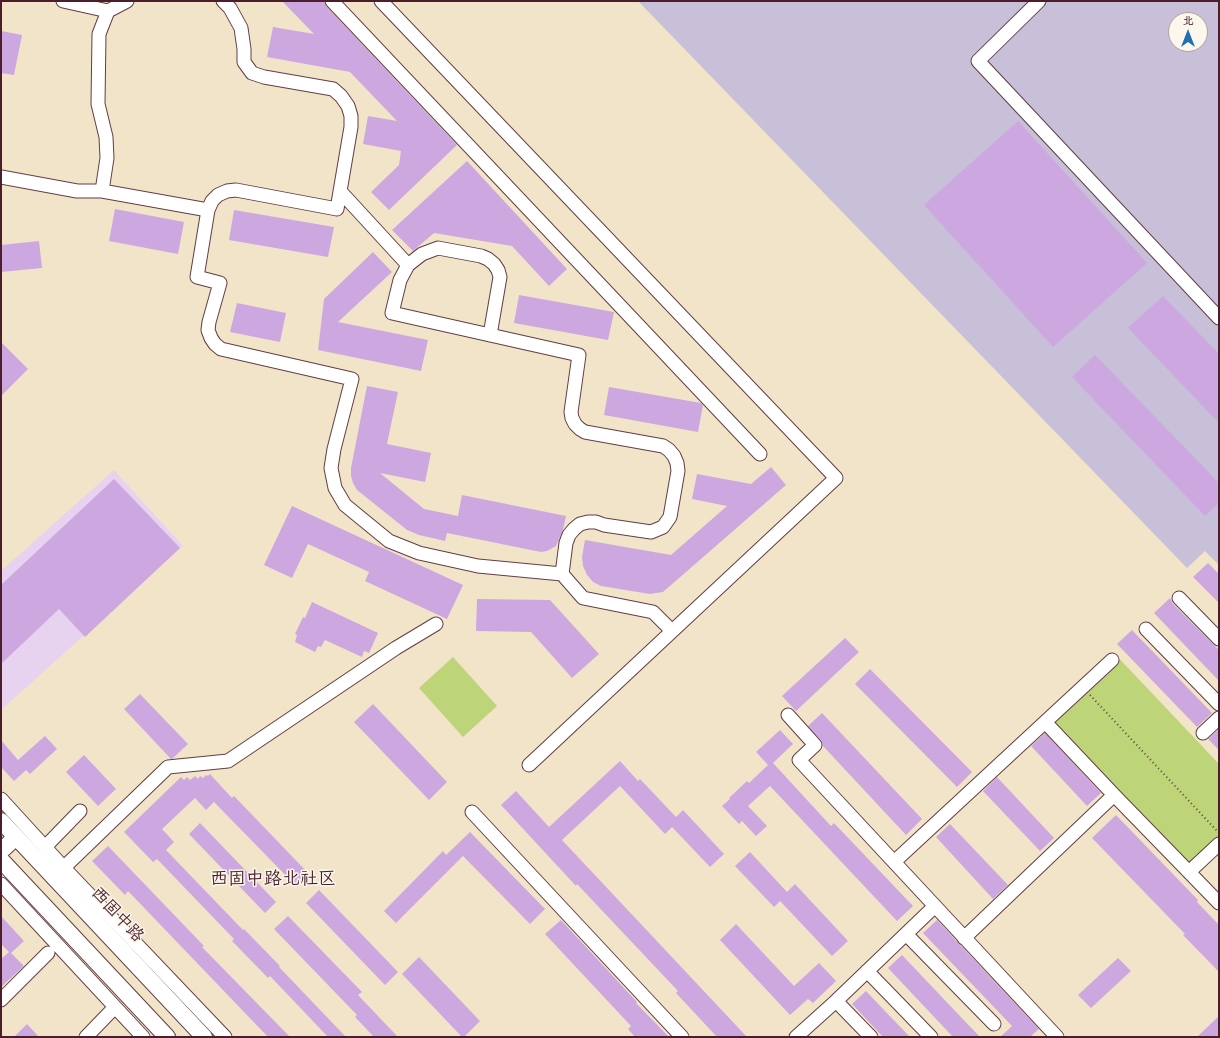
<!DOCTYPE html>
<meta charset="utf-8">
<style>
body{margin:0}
#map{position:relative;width:1220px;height:1038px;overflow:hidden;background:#f2e4c9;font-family:"Indie Flower","LXGW WenKai TC",sans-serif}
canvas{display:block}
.frame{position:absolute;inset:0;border:2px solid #4a1f2b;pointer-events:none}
.north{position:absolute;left:1168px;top:12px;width:40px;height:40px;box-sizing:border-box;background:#fbf7ec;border:1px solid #b4a19f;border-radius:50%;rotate:0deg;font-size:11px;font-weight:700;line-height:16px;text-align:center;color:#4a1f2b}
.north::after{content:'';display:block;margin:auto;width:14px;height:18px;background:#1f6fb2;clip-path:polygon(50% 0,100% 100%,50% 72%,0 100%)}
</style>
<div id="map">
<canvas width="1220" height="1038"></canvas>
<div class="frame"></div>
<div class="north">北</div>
</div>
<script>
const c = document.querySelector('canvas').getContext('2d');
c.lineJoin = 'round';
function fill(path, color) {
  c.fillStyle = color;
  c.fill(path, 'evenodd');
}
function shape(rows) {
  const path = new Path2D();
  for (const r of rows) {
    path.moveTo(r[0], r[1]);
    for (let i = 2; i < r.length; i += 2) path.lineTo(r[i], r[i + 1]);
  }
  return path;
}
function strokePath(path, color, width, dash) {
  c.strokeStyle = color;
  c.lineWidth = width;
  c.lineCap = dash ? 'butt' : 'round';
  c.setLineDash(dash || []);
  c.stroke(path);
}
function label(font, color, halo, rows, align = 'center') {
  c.font = font + ' "Indie Flower","LXGW WenKai TC",sans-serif';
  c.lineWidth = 3;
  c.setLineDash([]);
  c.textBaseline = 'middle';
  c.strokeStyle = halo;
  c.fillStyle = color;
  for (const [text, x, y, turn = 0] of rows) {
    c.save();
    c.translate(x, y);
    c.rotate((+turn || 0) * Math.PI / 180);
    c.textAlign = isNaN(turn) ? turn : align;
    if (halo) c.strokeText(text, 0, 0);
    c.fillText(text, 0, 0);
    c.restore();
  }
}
fill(shape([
 [114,470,183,546,1,710,1,571]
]), '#e7d2ef');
fill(shape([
 [638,1,1219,1,1219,565,1205,551,1187,568],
 [1176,20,1200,20,1200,44,1176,44]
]), '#c8bfd8');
fill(shape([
 [1113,652,1219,764,1219,838,1190,865,1047,714],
 [453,657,497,706,463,737,419,688]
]), '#bed479');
fill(shape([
 [282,1,324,1,326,6,457,145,389,210,371,192,399,165,401,151,363,144,368,116,397,121,350,72,267,57,273,27,314,34],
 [1,31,22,35,14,75,1,73],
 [1018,121,1147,263,1053,347,924,205],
 [467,161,567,269,549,286,512,246,434,233,413,251,392,230],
 [115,209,184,222,178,254,109,241],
 [234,210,334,227,328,257,229,240],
 [39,241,42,268,1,272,1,245],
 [373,252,392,272,338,322,428,340,421,371,318,350,324,299],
 [519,295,614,312,608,340,514,323],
 [1163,296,1219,354,1219,423,1128,328],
 [237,303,286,313,280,342,230,332],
 [1,342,28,369,1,396],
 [1095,355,1219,483,1219,503,1205,516,1072,377],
 [367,386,398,392,387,444,431,453,425,482,380,473,424,509,458,516,462,495,566,516,563,530,556,546,547,551,541,552,447,533,445,541,419,535,407,530,357,490,353,483,351,476,351,468],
 [609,387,701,403,703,405,698,432,604,415],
 [771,467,786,485,663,592,650,594,601,586,593,582,587,575,583,566,582,557,585,540,671,555,727,506,692,499,697,474,751,484],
 [114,479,180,548,85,637,59,609,1,664,1,585],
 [292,506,463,585,447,619,365,581,369,572,308,544,292,578,264,565],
 [1208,563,1219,574,1219,603,1193,577],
 [1170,598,1173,604,1219,650,1219,681,1154,613],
 [477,599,550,600,599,654,572,678,531,632,476,631],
 [312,602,378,633,369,653,364,651,362,657,325,640,321,647,318,646,315,652,295,642,297,635,295,634,303,617,305,618],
 [1132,630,1212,713,1197,727,1117,644],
 [845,638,859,652,796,711,782,696],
 [870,669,972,772,957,787,855,684],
 [140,694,188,744,172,759,171,759,124,709],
 [373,704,447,782,429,800,354,722],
 [822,713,922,819,906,835,823,746,821,740,808,726],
 [1219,729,1219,750,1208,739],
 [780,730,793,744,773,763,831,826,834,823,913,906,897,921,770,786,748,806,767,826,756,836,742,821,739,824,722,806,730,799,729,798,747,781,749,783,768,765,756,752],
 [1045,733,1101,793,1087,806,1031,746],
 [45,736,57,749,30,774,26,770,14,781,1,767,1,740,18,760],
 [84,755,116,789,98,806,66,772],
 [620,761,638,781,640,779,676,817,683,810,724,854,710,867,672,827,665,834,620,786,562,840,747,1037,717,1037,676,993,678,991,577,884,576,886,501,805,516,791,549,827],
 [210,774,232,798,234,796,310,875,297,887,214,802,206,810,195,798,162,829,174,842,166,850,243,930,244,929,280,966,279,967,346,1037,328,1037,270,976,268,978,232,941,234,939,157,859,153,862,124,832,181,777,184,780,187,777,190,780,195,776,198,779,200,776,203,778,206,775,208,776],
 [997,777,1054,838,1040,851,983,791],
 [1116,815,1198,900,1197,902,1219,925,1219,972,1183,935,1185,934,1092,838],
 [200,823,276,902,265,913,189,834],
 [950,824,1008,885,993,899,936,837],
 [470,832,545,909,530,924,463,856,396,923,384,911,443,851,446,855],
 [108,846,204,946,202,947,290,1037,268,1037,128,891,125,895,92,861],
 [750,852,787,892,795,884,848,941,832,956,780,901,774,907,735,866],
 [319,890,398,972,385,985,306,903],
 [1,916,24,941,11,953,24,966,1,987,1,959,9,952,1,944],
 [288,916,362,992,358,995,398,1037,374,1037,355,1017,357,1015,274,929],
 [561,920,637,1002,636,1003,669,1037,635,1037,628,1029,631,1026,545,934],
 [937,920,1039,1029,1030,1037,1000,1037,1012,1026,923,933],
 [736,924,794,986,819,963,836,981,813,1003,808,999,790,1015,720,940],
 [902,955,958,1014,980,1037,953,1037,888,968],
 [419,957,480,1021,464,1037,462,1037,402,974],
 [1118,958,1131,971,1091,1008,1078,995],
 [866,991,883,1009,910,1037,883,1037,852,1004],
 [1219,1016,1219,1037,1197,1037],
 [27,1024,39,1037,14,1037]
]), '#cda8e0');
const minor = shape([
 [63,1,108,11,127,1],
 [223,1,230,8,241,28,244,49,244,62,252,73,264,77,333,89,341,96,348,106,351,116,351,127,337,209,236,190,227,191,218,195,212,201,208,210,197,277,220,283,209,322,208,330,211,338,215,344,221,349,352,379,334,449,331,468,335,488,345,505,389,541,419,553,478,566,562,574,583,598,653,612,672,631],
 [332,1,760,454],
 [381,1,836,478,529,765],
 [1039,1,978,61,1219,318],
 [1,177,77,191,102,191,208,210],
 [102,191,107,158,106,137,98,104,99,34,108,11],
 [340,191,408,265],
 [490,335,500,277,498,270,494,264,488,259,481,256,438,248,422,254,408,265,400,280,392,313,490,335,579,355,571,412,572,418,575,424,580,429,585,432,663,446,669,450,674,456,677,463,678,471,670,517,663,527,651,532,604,525,596,522,588,522,580,524,574,529,569,535,566,543,562,574],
 [1179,598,1219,639],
 [1146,629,1219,704],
 [788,715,815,745,799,760,1057,1037],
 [1045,722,1114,795],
 [1203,733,1219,718],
 [1,799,64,868,225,1037],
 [472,812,682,1037],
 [45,847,80,811],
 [894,862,1112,660],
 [1189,872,1219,844],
 [53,878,168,767,228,761,396,648,436,624],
 [1,884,143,1037],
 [906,934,994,1024],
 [964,938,1114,795,1219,903],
 [867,971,931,1037],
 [1,1000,48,953],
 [86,1037,115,1007],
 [796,1037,836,1001],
 [871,1037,836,1001,935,906]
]);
const major = shape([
 [1,821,204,1037],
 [1,851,16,837],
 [1,860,167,1037]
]);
strokePath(minor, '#633d43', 15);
strokePath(major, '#633d43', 18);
strokePath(shape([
 [1090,695,1218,832]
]), '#633d43', 2, [1, 3]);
strokePath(minor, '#fff', 13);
strokePath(major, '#fff', 16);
label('17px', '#4a1f2b', '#fbf7ec', [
 ["西固中路",116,916,47]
]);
label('18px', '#4a1f2b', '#fbf7ec', [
 ["西固中路北社区",273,881]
]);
</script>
